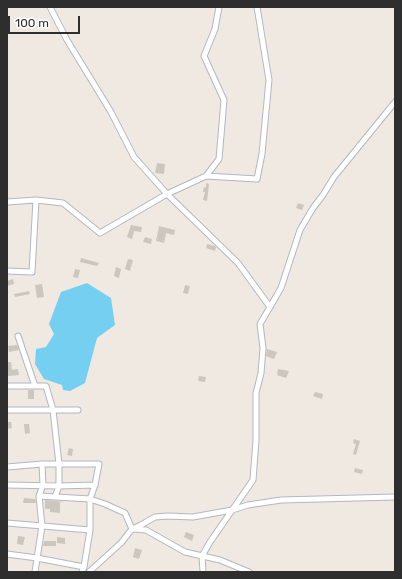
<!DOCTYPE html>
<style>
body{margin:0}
#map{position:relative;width:402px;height:579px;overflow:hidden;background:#efe9e1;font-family:Rubik,sans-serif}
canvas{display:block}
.frame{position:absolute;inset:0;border:8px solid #2e2e2e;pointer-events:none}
.scale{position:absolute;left:8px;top:16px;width:72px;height:18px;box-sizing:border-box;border:2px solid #2e2e2e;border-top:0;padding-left:5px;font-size:12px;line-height:14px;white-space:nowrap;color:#2e2e2e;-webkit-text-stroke:3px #fff;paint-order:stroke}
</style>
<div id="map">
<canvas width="402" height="579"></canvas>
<div class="frame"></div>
<div class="scale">100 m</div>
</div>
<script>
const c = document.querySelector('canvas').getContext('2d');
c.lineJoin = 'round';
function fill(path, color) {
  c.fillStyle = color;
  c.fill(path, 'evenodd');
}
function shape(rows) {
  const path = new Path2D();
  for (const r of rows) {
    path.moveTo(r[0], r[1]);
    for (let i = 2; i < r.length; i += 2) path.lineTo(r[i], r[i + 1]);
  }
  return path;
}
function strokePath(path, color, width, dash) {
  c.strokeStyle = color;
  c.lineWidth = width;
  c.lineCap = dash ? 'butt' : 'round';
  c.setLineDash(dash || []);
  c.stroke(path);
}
fill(shape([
 [87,283,111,298,115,325,97,338,85,383,70,391,63,390,62,385,44,379,35,364,36,349,46,347,54,334,49,324,61,292]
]), '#75cff0');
fill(shape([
 [157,163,165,164,164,174,155,173],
 [206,183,209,184,207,201,203,200,205,192,203,192,204,187,206,188],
 [298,203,304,205,302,210,296,208],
 [131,225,142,227,141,232,134,231,132,239,127,237],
 [159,226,175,230,174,235,166,233,164,243,156,241],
 [145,237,152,239,151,244,143,242],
 [207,244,215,246,216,247,215,251,206,248],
 [81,258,99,263,97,266,80,262],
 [128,259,133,260,130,271,125,269],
 [116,267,121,269,119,278,114,276],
 [75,269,80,270,78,278,73,277],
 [13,279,14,284,7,286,7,281],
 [42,284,44,297,37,298,35,285],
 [185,285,190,286,188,294,183,293],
 [29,291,30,294,15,297,14,294],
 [17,345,19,350,9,352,8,346],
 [267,349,277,352,274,359,266,356],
 [7,362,11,362,12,370,18,369,19,375,8,376],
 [278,369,289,371,286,378,277,375],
 [199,376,206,377,205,382,198,381],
 [28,390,34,390,34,399,28,399],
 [315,392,323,394,322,399,313,396],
 [7,422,11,422,12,428,7,429],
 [24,424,29,424,30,433,25,434],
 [354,439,360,441,356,455,353,454,356,444,353,443],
 [69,448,73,449,72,456,67,455],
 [355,468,363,470,362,474,354,472],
 [24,498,35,499,36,503,23,503],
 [45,500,65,502,60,501,60,513,50,512,50,509,45,509],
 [186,532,194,535,192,541,184,537],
 [18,536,25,537,23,545,17,544],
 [57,537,65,538,65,544,57,543],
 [44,541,56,541,56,546,43,546],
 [135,548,142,550,139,559,133,557]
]), '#cbc7bf');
const minor = shape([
 [50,7,67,40,111,112,134,157,167,194,238,263,270,307],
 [206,176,219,159,224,100,204,56,215,29,219,7],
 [7,202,36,200,63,203,100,233,167,194,206,176,257,179,262,154,269,80,257,7],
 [7,271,32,272,36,200],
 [18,336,35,386],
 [7,386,46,386,53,410,59,464,59,486,55,497],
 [7,410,78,410],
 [7,467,42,464,99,464,95,485,90,499,90,530,84,567,82,572],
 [7,485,59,486,95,485],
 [39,496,90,499,105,504,125,513,132,529,146,530,185,552,220,560,249,572],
 [7,523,90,530],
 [7,554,37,558,84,567],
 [35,572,42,526,39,496,43,485,42,464],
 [89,572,121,543,132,529,141,525,155,517,168,516,193,517,232,510,248,505,281,500,395,497],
 [203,572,202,556,210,542,253,480,256,440,256,393,261,373,263,348,260,324,270,307,281,288,300,230,313,208,323,195,334,177,395,102]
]);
strokePath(minor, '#b4b7c1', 7);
strokePath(minor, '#fff', 5);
</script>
